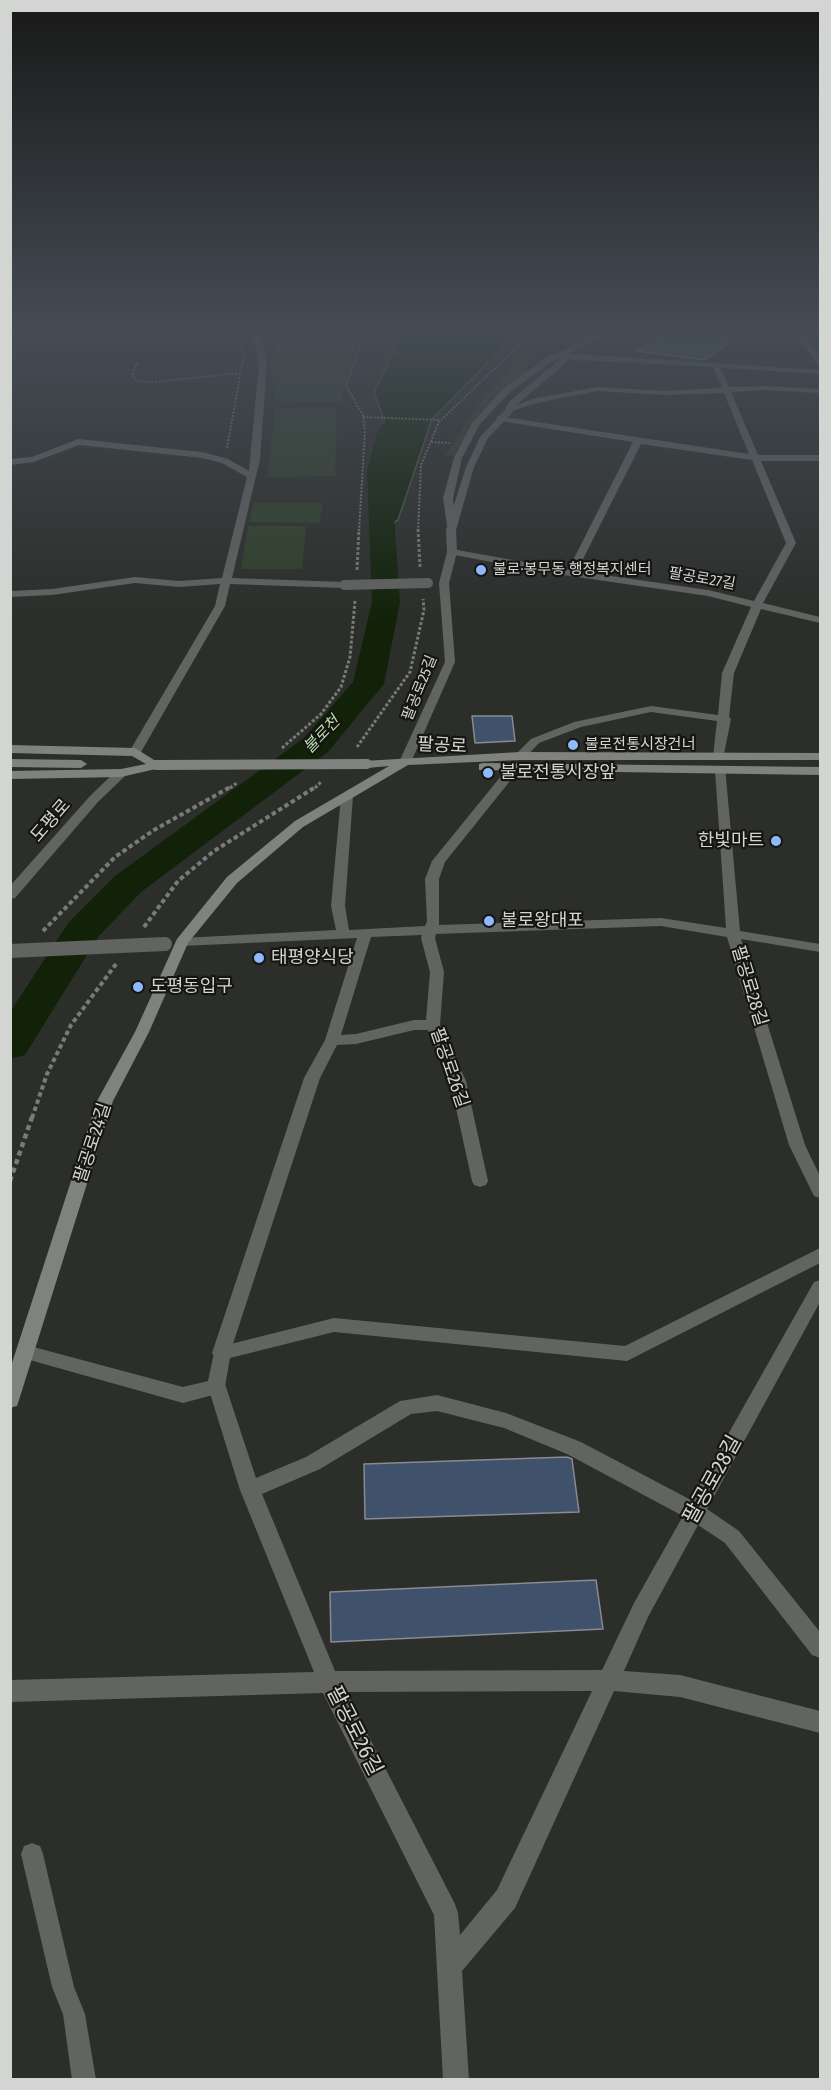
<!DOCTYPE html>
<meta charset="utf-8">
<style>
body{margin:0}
#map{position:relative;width:831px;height:2090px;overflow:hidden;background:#2c2e2a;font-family:"Fira Sans Condensed",sans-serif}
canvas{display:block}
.frame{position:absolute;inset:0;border:12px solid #d3d5d2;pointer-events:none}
</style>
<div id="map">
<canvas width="831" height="2090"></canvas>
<div class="frame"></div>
</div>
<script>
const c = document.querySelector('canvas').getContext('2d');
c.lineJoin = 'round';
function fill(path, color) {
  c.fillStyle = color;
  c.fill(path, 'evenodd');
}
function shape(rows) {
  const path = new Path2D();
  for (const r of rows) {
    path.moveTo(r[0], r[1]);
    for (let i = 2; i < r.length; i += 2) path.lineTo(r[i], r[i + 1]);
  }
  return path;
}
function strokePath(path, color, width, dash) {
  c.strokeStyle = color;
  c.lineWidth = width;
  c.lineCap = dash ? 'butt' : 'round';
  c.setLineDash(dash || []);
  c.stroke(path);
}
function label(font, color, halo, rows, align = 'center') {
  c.font = font + ' "Fira Sans Condensed","Noto Sans KR",sans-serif';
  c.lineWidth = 4.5;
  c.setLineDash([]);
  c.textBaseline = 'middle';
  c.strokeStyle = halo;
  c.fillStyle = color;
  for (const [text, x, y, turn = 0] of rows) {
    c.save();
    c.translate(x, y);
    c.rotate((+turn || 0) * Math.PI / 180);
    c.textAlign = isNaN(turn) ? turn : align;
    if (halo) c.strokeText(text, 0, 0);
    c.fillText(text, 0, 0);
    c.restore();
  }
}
fill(shape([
 [275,330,359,330,341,402,275,401,268,356],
 [535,330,592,330,577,340,532,333],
 [536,338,523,379,504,389,457,456,445,456,475,408],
 [275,408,337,408,335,476,267,477],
 [254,502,323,503,319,523,249,522],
 [248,526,306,526,302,569,241,569]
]), '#304029');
const water = shape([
 [395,330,521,330,432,419,398,520,381,530,379,471,389,433,374,393,397,344,395,330]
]);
fill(water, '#112208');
strokePath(water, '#4b5845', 1.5);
fill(shape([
 [444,330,464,330,459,346,401,433,391,471,400,602,384,684,328,752,141,892,98,937,25,1055,10,1059,10,1012,69,922,115,876,304,738,353,682,372,602,367,471,377,433,437,346,444,330]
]), '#112208');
const building = shape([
 [667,330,748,330,704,360,637,351,667,330],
 [472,716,512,716,515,741,475,743,472,716],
 [567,1457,572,1459,579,1512,365,1519,364,1464,567,1457],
 [596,1580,603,1629,331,1642,330,1592,596,1580]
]);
fill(building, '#40516c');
strokePath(building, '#888b90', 1.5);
strokePath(shape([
 [235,330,243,353],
 [533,333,547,336,542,346],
 [278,353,284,330],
 [137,363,132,375,138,381,154,382,240,373],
 [363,417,440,420],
 [431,442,451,443],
 [227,448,244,354],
 [359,531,365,431,363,415,346,386,366,330],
 [418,531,421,465,439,422,535,330]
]), '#797b78', 2, [2, 1.5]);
strokePath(shape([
 [418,529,420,567],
 [357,570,359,529],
 [357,747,410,672,424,610,423,599],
 [282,748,321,714,341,687,350,657,355,601],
 [230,788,238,782],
 [315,788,322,781]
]), '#797b78', 3, [3, 2]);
strokePath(shape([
 [144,927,178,881,214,851,317,786],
 [43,931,115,857,154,830,232,786],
 [32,1118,47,1074,71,1025,116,964]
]), '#797b78', 4, [4.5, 3]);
strokePath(shape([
 [10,1181,32,1117]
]), '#797b78', 4.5, [5, 4]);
fill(shape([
 [32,1843,40,1846,43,1854,74,1987,85,2014,96,2080,72,2080,63,2014,52,1987,21,1854,24,1846,32,1843]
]), '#626461');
fill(shape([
 [252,330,260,330,267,364,260,459,232,578,344,582,349,585,344,588,230,584,225,606,141,752,135,756,131,755,129,752,215,606,220,584,179,587,135,583,52,595,10,597,10,591,52,589,135,577,179,581,222,578,247,477,222,463,202,458,79,445,34,462,10,465,10,459,32,457,78,439,202,452,228,459,249,471,259,364,252,330],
 [599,330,608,330,583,348,577,348,577,344,599,330],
 [806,330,817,330,806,336,820,358,820,365,817,365,798,335,806,330],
 [562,353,820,370,820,374,721,368,729,387,766,386,820,389,820,393,766,390,731,392,758,455,820,455,820,461,761,461,796,543,763,603,820,617,820,623,761,609,734,673,729,717,731,719,723,759,715,759,713,756,717,721,651,712,581,727,539,743,524,759,516,759,514,756,531,739,574,722,651,706,718,715,722,673,751,607,708,596,550,573,449,554,447,552,452,549,568,570,633,442,500,421,497,420,497,416,749,454,724,393,665,395,597,391,537,403,506,413,506,409,532,399,597,387,665,391,722,388,713,367,556,359,511,391,480,424,462,458,453,498,456,530,448,532,443,498,454,458,472,423,505,387,550,355,562,353],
 [641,444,752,460,786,543,754,601,708,590,577,571,641,444],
 [514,764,518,765,518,771,445,862,439,879,439,925,661,918,726,928,715,770,717,767,725,767,740,931,820,944,820,952,741,939,805,1145,820,1176,820,1198,814,1196,789,1145,727,937,661,926,436,934,435,938,444,972,440,1025,466,1081,488,1181,486,1185,480,1187,474,1185,472,1181,450,1081,428,1030,414,1030,356,1044,337,1045,320,1078,230,1353,227,1358,221,1360,215,1358,212,1353,304,1078,325,1040,357,938,182,946,175,942,182,938,336,930,331,906,341,796,347,792,353,796,345,906,349,930,425,926,427,921,425,879,432,861,510,765,514,764],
 [422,935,421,938,430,972,426,1020,414,1020,356,1034,341,1035,371,937,422,935],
 [121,769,125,770,125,776,98,802,15,898,10,899,10,886,90,796,117,770,121,769],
 [820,1280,820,1302,707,1509,739,1531,820,1632,820,1658,812,1655,725,1543,698,1525,648,1617,624,1671,680,1675,820,1711,820,1733,680,1697,614,1691,515,1908,462,1971,469,2080,443,2080,434,1915,323,1693,10,1702,10,1680,314,1672,240,1490,208,1387,210,1382,217,1379,224,1382,226,1387,256,1478,306,1457,400,1401,437,1395,506,1413,581,1442,691,1500,814,1282,820,1280],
 [437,1411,504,1428,567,1454,683,1516,634,1603,602,1670,335,1671,262,1494,320,1469,411,1414,437,1411],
 [592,1691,497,1890,460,1935,458,1913,455,1904,346,1692,592,1691]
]), '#626461');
fill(shape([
 [577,344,584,346,566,356,567,362,515,406,512,413,488,438,474,467,456,530,457,552,449,583,455,662,411,762,405,766,401,765,399,762,445,662,439,583,447,552,446,530,466,467,480,437,505,410,508,403,560,359,559,353,577,344],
 [820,1248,820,1263,627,1361,334,1332,230,1358,224,1392,183,1403,26,1359,20,1357,17,1352,20,1347,26,1345,183,1387,208,1381,215,1348,334,1318,625,1346,820,1248]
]), '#626461');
fill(shape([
 [10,745,135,748,162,765,160,768,121,777,10,779,10,771,121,769,146,764,132,756,10,753,10,745],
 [520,752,820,753,820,760,520,760,408,765,303,827,237,883,188,943,149,1032,113,1101,19,1400,17,1406,10,1408,10,1369,97,1101,135,1032,177,939,227,877,295,821,389,766,367,768,361,764,363,761,520,752],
 [10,759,81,760,87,764,81,768,10,767,10,759],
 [483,763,820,767,820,775,479,770,479,764,483,763]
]), '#7f827e');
strokePath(shape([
 [344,585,428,583]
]), '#626461', 10);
strokePath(shape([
 [10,951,165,944]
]), '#626461', 14);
strokePath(shape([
 [156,765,367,764]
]), '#7f827e', 10);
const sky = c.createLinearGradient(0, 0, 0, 623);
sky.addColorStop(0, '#181917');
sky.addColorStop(0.53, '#454c55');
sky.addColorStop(1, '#454c5500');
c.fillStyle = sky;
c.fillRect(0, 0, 831, 623);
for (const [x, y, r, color] of [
 [481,570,6,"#8fb8fd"],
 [573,745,6,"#8fb8fd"],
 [488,773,6,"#8fb8fd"],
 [776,841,6,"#8fb8fd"],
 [489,921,6,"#8fb8fd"],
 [259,958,6,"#8fb8fd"],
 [138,987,6,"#8fb8fd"]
]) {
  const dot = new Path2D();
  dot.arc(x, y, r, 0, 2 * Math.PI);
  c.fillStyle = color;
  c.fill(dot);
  strokePath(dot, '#151614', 2);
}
label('15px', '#d3d5d2', '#151614', [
 ["불로·봉무동 행정복지센터",493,570],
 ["불로전통시장건너",585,745]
], 'left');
label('15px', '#d3d5d2', '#151614', [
 ["팔공로27길",702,579,10],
 ["팔공로25길",420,688,-68]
]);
label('italic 16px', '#b8dca8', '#151614', [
 ["불로천",322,735,-46]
]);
label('18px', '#d3d5d2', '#151614', [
 ["팔공로",442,746,3],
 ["도평로",51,821,-49],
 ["팔공로28길",749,986,73],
 ["팔공로26길",449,1068,71],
 ["팔공로24길",93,1143,-72]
]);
label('18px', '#d3d5d2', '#151614', [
 ["불로전통시장앞",500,773],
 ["한빛마트",764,841,"right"],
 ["불로왕대포",501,921],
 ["태평양식당",271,958],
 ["도평동입구",150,987]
], 'left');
label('21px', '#d3d5d2', '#151614', [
 ["팔공로28길",713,1480,-61],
 ["팔공로26길",354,1731,63]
]);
</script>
